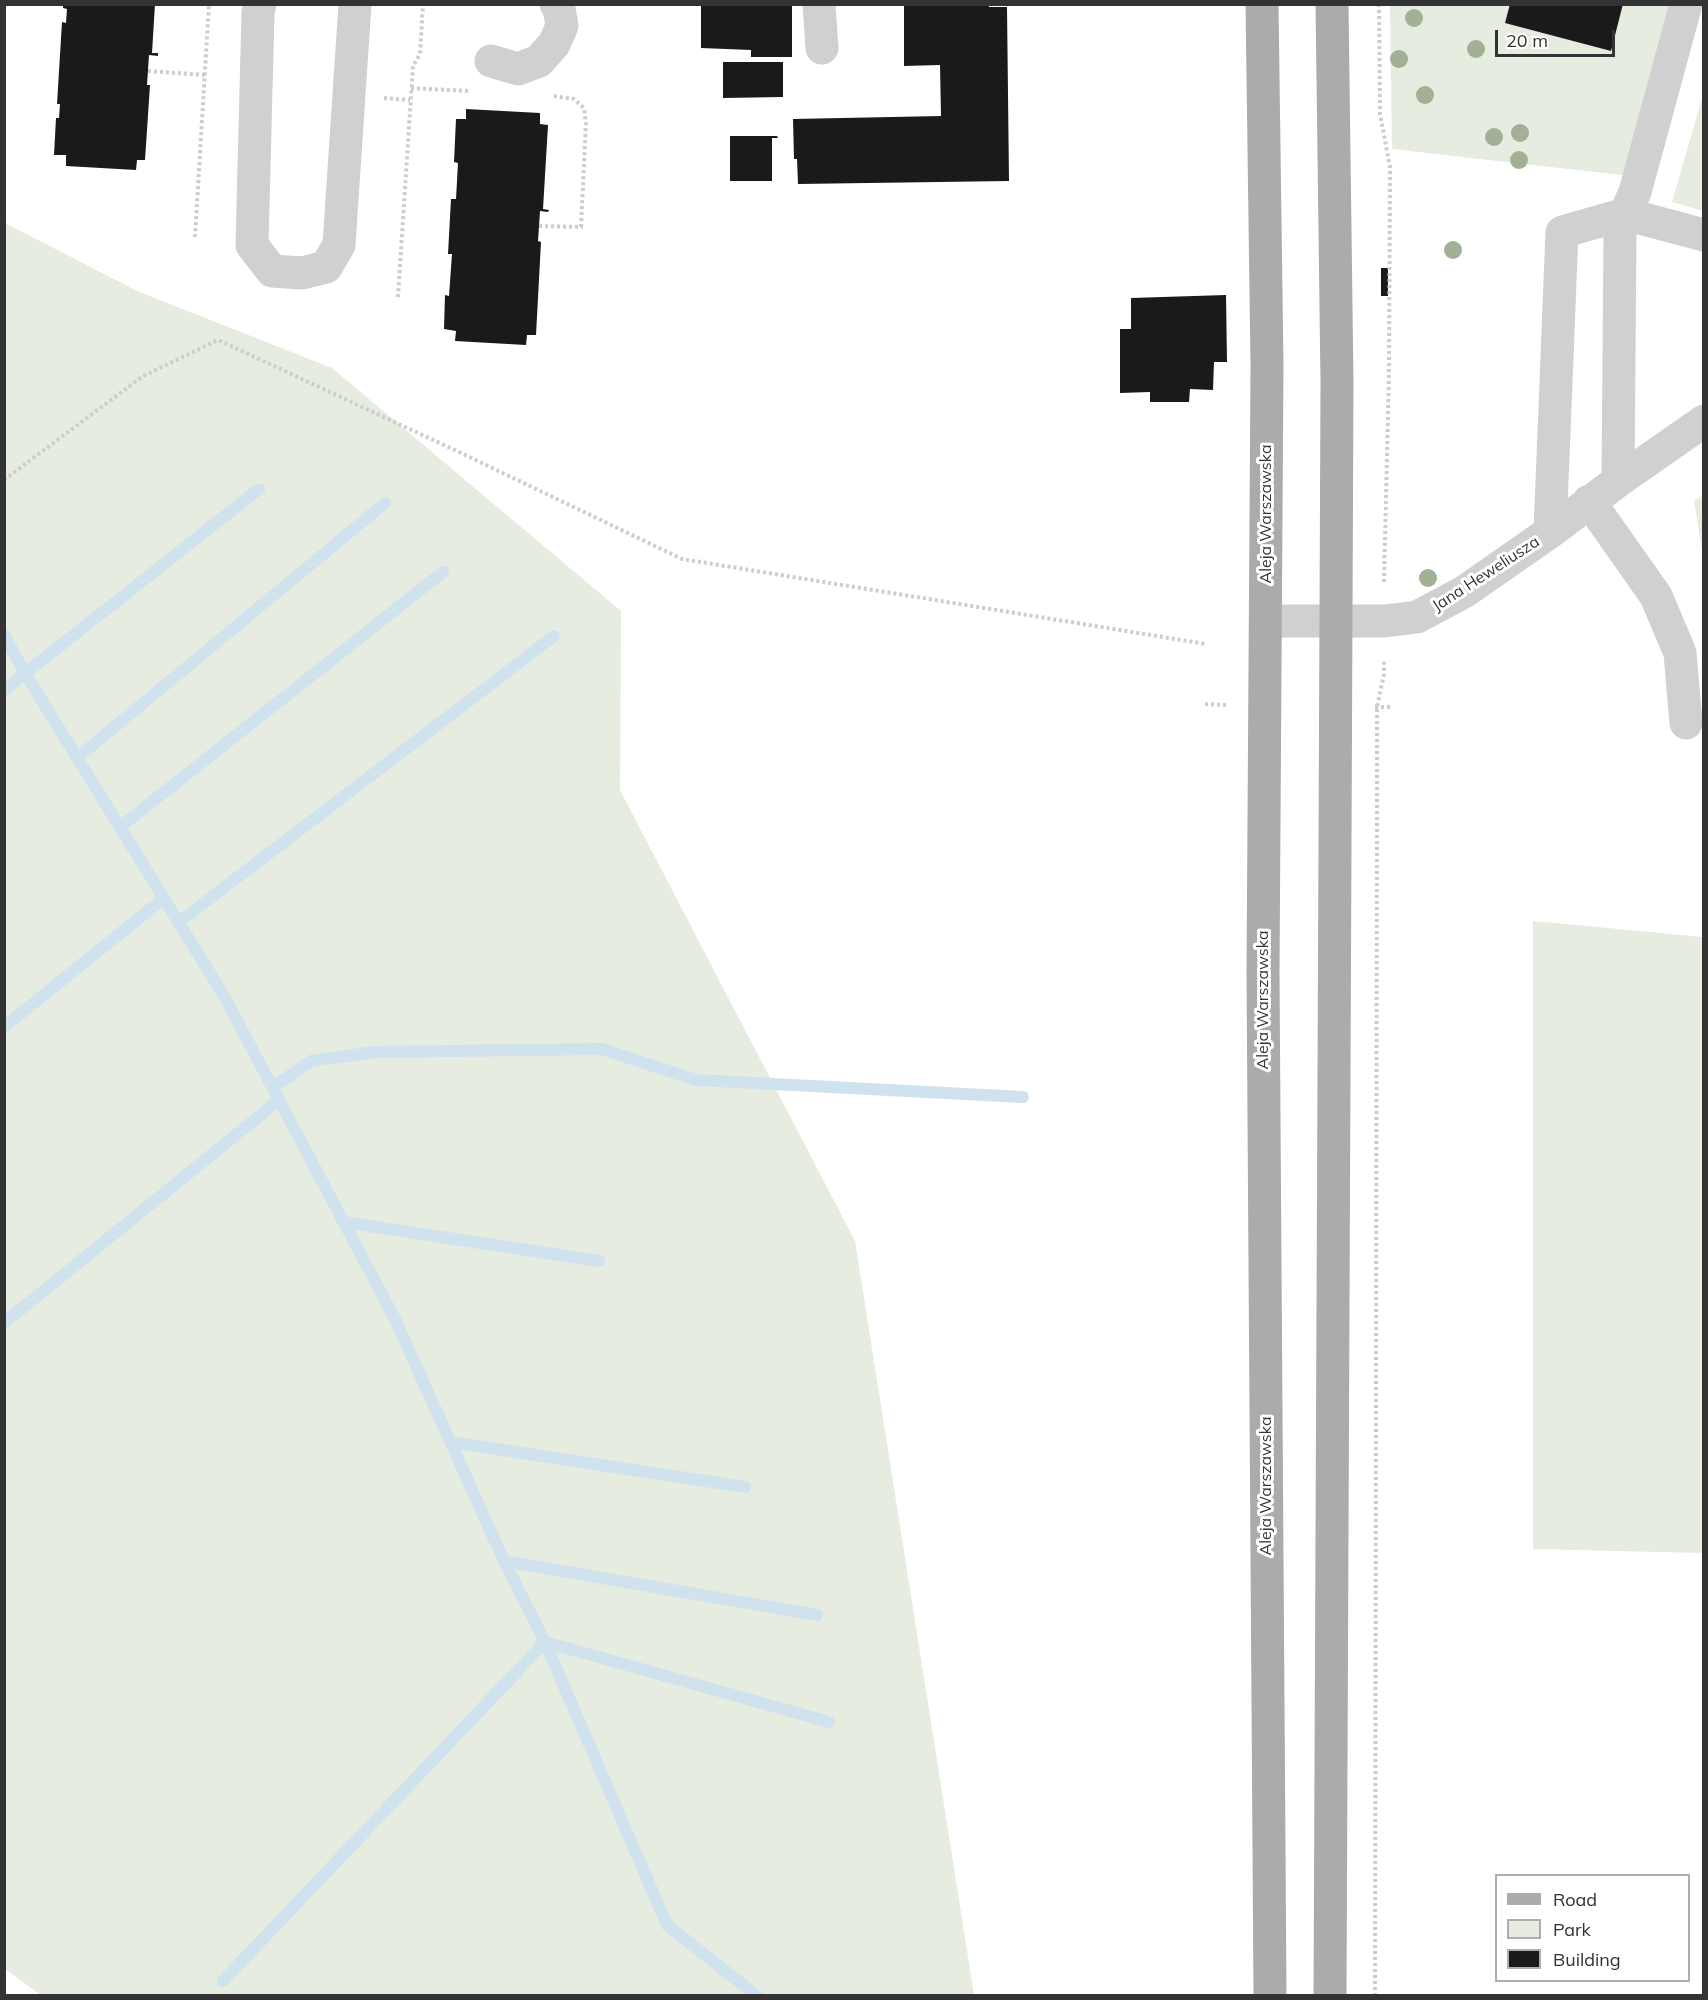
<!DOCTYPE html>
<style>
body{margin:0}
#map{position:relative;width:1708px;height:2000px;overflow:hidden;background:#fff;font-family:Mulish,sans-serif}
canvas{display:block}
.frame{position:absolute;inset:0;border:6px solid #333;pointer-events:none}
.legend{position:absolute;left:1495px;top:1874px;width:195px;height:108px;box-sizing:border-box;background:#fff;border:2px solid #adadad;margin:0;padding:8px 10px;list-style:none;font-size:18px;color:#333}
.legend li{display:flex;align-items:center;gap:12px;height:30px}
.legend b{width:30px;border:2px solid #adadad}
.scale{position:absolute;left:1495px;top:30px;width:120px;height:27px;box-sizing:border-box;border:3px solid #333;border-top:0;padding-left:8px;font-size:18px;line-height:21px;white-space:nowrap;color:#333;-webkit-text-stroke:4px #fff;paint-order:stroke}
</style>
<div id="map">
<canvas width="1708" height="2000"></canvas>
<div class="frame"></div>
<ul class="legend">
<li><b style="height:8px;background:#ababab"></b>Road</li>
<li><b style="height:16px;background:#e6ecdf"></b>Park</li>
<li><b style="height:16px;background:#1a1a1a"></b>Building</li>
</ul>
<div class="scale">20 m</div>
</div>
<script>
const c = document.querySelector('canvas').getContext('2d');
c.lineJoin = 'round';
function fill(path, color) {
  c.fillStyle = color;
  c.fill(path, 'evenodd');
}
function shape(rows) {
  const path = new Path2D();
  for (const r of rows) {
    path.moveTo(r[0], r[1]);
    for (let i = 2; i < r.length; i += 2) path.lineTo(r[i], r[i + 1]);
  }
  return path;
}
function strokePath(path, color, width, dash) {
  c.strokeStyle = color;
  c.lineWidth = width;
  c.lineCap = dash ? 'butt' : 'round';
  c.setLineDash(dash || []);
  c.stroke(path);
}
function label(font, color, halo, rows, align = 'center') {
  c.font = font + ' Mulish,sans-serif';
  c.lineWidth = 6;
  c.setLineDash([]);
  c.textBaseline = 'middle';
  c.strokeStyle = halo;
  c.fillStyle = color;
  for (const [text, x, y, turn = 0] of rows) {
    c.save();
    c.translate(x, y);
    c.rotate((+turn || 0) * Math.PI / 180);
    c.textAlign = isNaN(turn) ? turn : align;
    if (halo) c.strokeText(text, 0, 0);
    c.fillText(text, 0, 0);
    c.restore();
  }
}
fill(shape([
 [1390,5,1682,5,1630,176,1392,149],
 [1703,95,1703,211,1672,202],
 [5,223,137,291,332,368,621,611,620,790,855,1241,974,1995,42,1996,5,1969],
 [1703,495,1703,556,1694,501],
 [1533,921,1703,937,1703,1553,1533,1549]
]), '#e6ecdf');
strokePath(shape([
 [4,635,25,673,224,996,395,1319,504,1561,545,1642,667,1925,757,1996],
 [4,690,259,489],
 [77,758,385,503],
 [120,827,443,572],
 [179,922,554,636],
 [4,1027,164,898],
 [272,1088,311,1061,375,1052,602,1049,696,1080,1023,1097],
 [343,1222,599,1261],
 [4,1323,279,1100],
 [450,1442,745,1487],
 [504,1561,817,1615],
 [223,1981,545,1642,829,1722]
]), '#cfe2ee', 12);
fill(shape([
 [63,4,155,4,152,53,158,53,158,56,149,55,147,85,150,85,145,160,137,160,136,170,66,166,66,155,54,155,56,118,59,118,60,104,57,104,62,22,66,23,67,9,63,8],
 [701,4,792,4,792,57,751,57,751,50,701,48],
 [1510,4,1623,4,1611,51,1505,23],
 [904,5,989,5,989,7,1007,7,1009,181,798,184,797,159,794,159,793,119,941,116,940,65,904,66],
 [723,62,783,62,783,97,723,98],
 [466,109,540,113,540,124,548,125,543,209,549,210,548,212,540,211,538,241,541,242,536,335,527,335,526,345,455,341,456,331,444,329,445,295,449,296,452,254,448,254,451,199,456,199,458,163,454,162,456,119,466,119],
 [730,136,777,136,778,138,772,138,772,181,730,181],
 [1381,268,1388,268,1388,296,1381,296],
 [1226,295,1227,362,1214,362,1213,390,1190,389,1189,402,1150,402,1150,392,1120,393,1120,329,1131,329,1131,298]
]), '#1a1a1a');
strokePath(shape([
 [1379,4,1380,114,1390,167,1389,373,1384,583],
 [4,5,13,4],
 [148,71,205,75],
 [411,88,468,91],
 [384,98,410,100],
 [539,226,581,227,586,123,584,108,574,99,553,96],
 [195,237,209,4],
 [398,297,413,66,420,54,423,4],
 [4,480,143,376,218,340,459,452,682,559,1206,644],
 [1205,704,1228,705],
 [1375,707,1392,707],
 [1375,1996,1377,805,1377,707,1384,674,1384,659]
]), '#cdcdcd', 4, [3, 3]);
strokePath(shape([
 [260,4,258,12,252,245,272,271,302,273,326,267,339,245,355,4],
 [819,4,822,48],
 [491,61,518,69,539,61,554,44,562,26,559,8,556,4],
 [1618,481,1704,421],
 [1589,501,1656,596,1680,653,1686,723],
 [1550,532,1562,232,1625,214,1635,192,1686,4],
 [1266,621,1385,621,1417,617,1464,592,1550,532,1618,481,1620,233,1625,214,1704,235]
]), '#d0d0d0', 33);
strokePath(shape([
 [1262,4,1267,365,1263,972,1270,1996],
 [1330,1996,1337,382,1332,4]
]), '#ababab', 33);
c.fillStyle = '#a2b095';
for (const [x, y] of [
 [1414,18],
 [1476,49],
 [1399,59],
 [1425,95],
 [1520,133],
 [1494,137],
 [1519,160],
 [1453,250],
 [1428,578]
]) {
  c.beginPath();
  c.arc(x, y, 9, 0, 2 * Math.PI);
  c.fill();
}
label('16px', '#333', '#fff', [
 ["Aleja Warszawska",1266,514,-90],
 ["Jana Heweliusza",1486,574,-33],
 ["Aleja Warszawska",1263,1000,-90],
 ["Aleja Warszawska",1266,1486,-90]
]);
</script>
